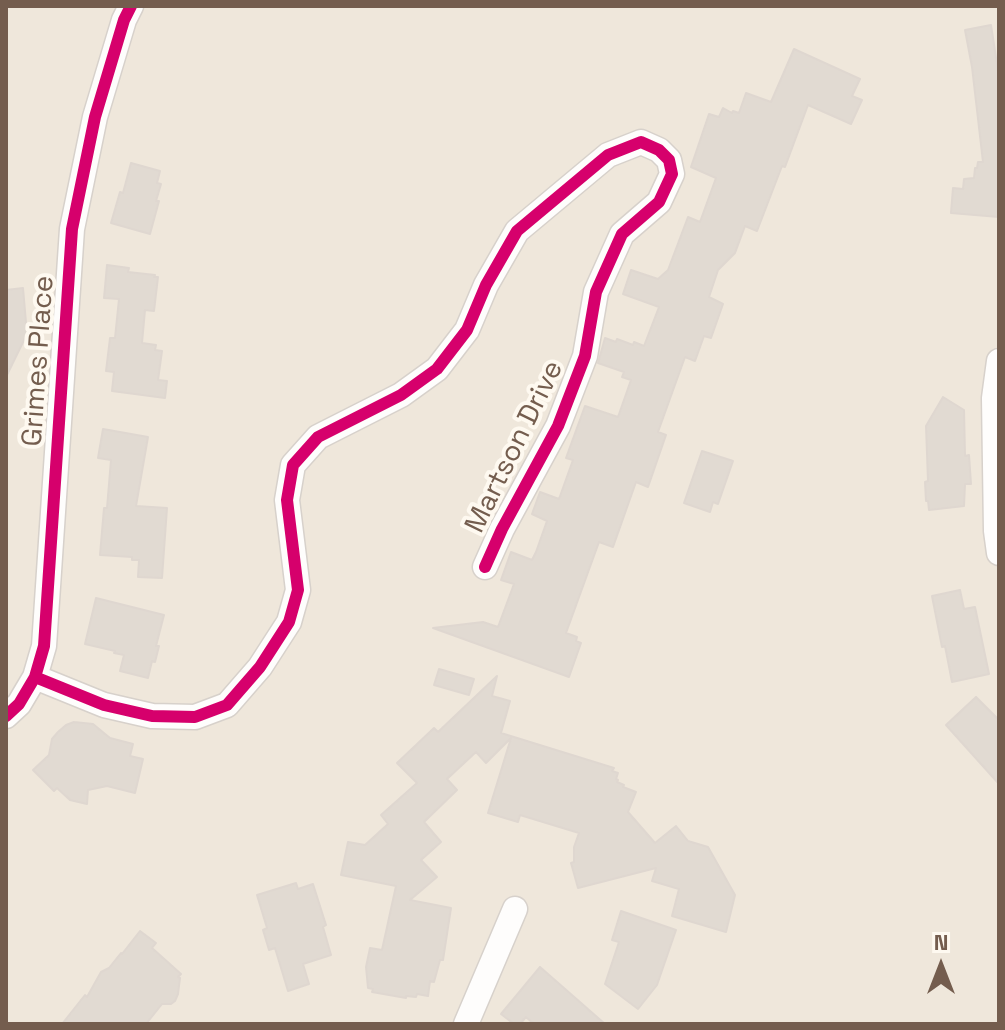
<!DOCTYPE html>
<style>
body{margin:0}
#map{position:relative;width:1005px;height:1030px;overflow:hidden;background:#f7f4ed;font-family:"Space Grotesk",sans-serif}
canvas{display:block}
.frame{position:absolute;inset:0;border:8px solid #745d4e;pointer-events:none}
.north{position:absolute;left:901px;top:926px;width:80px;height:80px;-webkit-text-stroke:6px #fef9f0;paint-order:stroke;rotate:0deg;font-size:22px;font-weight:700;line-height:32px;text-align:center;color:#745d4e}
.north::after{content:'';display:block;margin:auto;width:28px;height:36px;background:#745d4e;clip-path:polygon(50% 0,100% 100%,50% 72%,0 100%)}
</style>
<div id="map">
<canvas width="1005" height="1030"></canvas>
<div class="frame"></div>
<div class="north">N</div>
</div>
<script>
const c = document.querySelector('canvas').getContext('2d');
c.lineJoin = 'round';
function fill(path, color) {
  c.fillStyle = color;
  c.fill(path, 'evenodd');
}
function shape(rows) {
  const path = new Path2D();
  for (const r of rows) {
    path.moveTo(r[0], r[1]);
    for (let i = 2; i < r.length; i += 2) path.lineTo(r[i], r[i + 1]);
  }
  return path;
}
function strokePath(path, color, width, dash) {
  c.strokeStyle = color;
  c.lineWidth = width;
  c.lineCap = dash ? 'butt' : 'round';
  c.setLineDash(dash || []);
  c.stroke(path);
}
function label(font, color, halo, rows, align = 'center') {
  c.font = font + ' "Space Grotesk",sans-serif';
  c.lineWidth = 8;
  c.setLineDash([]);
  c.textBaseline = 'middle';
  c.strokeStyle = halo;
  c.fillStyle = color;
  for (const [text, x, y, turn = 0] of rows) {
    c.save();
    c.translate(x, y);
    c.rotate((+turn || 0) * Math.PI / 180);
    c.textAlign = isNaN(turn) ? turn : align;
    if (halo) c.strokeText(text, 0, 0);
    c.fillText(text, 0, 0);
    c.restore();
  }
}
fill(shape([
 [6,6,999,6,999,1024,6,1024]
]), '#efe7db');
const building = shape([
 [991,25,999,77,999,217,951,213,953,188,963,189,964,179,974,178,975,168,977,168,978,162,983,162,972,67,965,30,991,25],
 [794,49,860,79,852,96,862,100,851,124,808,105,785,167,782,166,757,231,745,226,735,253,718,270,709,297,723,304,711,338,704,336,695,361,685,357,658,432,666,435,648,487,636,482,613,547,599,542,566,633,577,637,576,641,581,643,569,677,433,628,483,622,498,627,514,584,501,580,511,552,532,560,536,552,547,521,532,514,540,492,559,499,573,460,566,458,585,406,618,417,631,380,622,377,624,372,598,363,605,338,616,342,617,339,633,345,634,342,644,346,659,307,623,294,631,270,658,279,668,270,688,217,700,222,716,178,691,167,709,114,719,117,723,108,732,113,733,111,739,113,746,93,771,102,794,49],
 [131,163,160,171,157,183,161,184,156,201,159,201,150,234,111,223,120,192,123,193,131,163],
 [107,265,129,268,128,272,155,275,154,277,158,277,154,311,145,310,142,343,156,345,155,350,162,351,158,380,167,381,165,398,112,391,114,372,106,371,110,338,115,338,119,299,104,298,107,265],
 [23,288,27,334,6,377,6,290,23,288],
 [943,397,964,410,965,456,969,455,971,484,965,484,964,506,929,510,928,501,926,501,925,482,928,481,926,426,943,397],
 [103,429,148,437,136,506,167,508,162,578,138,577,139,560,132,560,132,557,100,555,104,508,107,508,111,460,98,458,103,429],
 [702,451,733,461,718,504,713,502,710,512,684,503,702,451],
 [960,590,964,609,975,607,989,674,952,682,945,646,942,647,932,596,960,590],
 [96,598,164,615,156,646,159,646,155,662,152,661,148,678,120,671,124,655,114,653,115,651,85,644,96,598],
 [439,669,474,679,469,695,434,685,439,669],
 [497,676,492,696,510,701,501,733,614,768,612,771,618,773,616,779,618,780,617,782,624,785,623,787,636,792,628,812,655,843,676,826,688,841,708,847,735,895,726,932,672,916,679,889,652,881,656,868,578,888,571,863,574,862,574,847,579,833,520,815,518,822,488,813,511,738,486,763,476,752,447,779,457,790,424,822,441,842,421,860,437,877,410,900,451,908,443,960,440,960,434,982,430,981,428,996,417,994,416,997,406,996,406,998,372,992,373,989,368,988,366,967,370,948,382,950,396,886,341,875,348,842,365,845,388,824,381,815,417,783,397,763,434,728,438,732,497,676],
 [976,697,999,720,999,784,946,725,976,697],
 [74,722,93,724,110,738,133,744,130,756,143,759,135,793,107,786,88,790,87,804,70,800,57,788,54,791,33,770,49,755,52,739,58,732,66,725,74,722],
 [296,883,298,889,313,884,326,925,323,927,331,955,303,964,309,984,288,991,275,948,269,950,263,930,267,928,257,895,296,883],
 [621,911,676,930,657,985,638,1009,605,984,619,942,612,940,621,911],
 [140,931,156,943,152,948,181,974,178,977,180,978,178,994,175,1001,171,1004,162,1004,146,1024,62,1024,85,995,87,997,101,972,109,968,121,953,122,954,140,931],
 [540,967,605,1024,534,1024,526,1017,520,1024,514,1024,501,1014,540,967]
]);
fill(building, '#e1dad2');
strokePath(building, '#dfd7d0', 2);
const minor = shape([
 [999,361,994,398,996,531,999,553],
 [35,677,104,705,152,716,195,717,227,705,260,667,289,622,298,590,287,500,293,465,318,437,401,395,437,369,467,330,486,285,517,231,608,155,641,142,659,150,669,160,672,174,659,202,622,234,596,292,585,356,558,426,502,529,485,567],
 [6,716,19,704,35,677,44,646,72,229,95,117,124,20,131,6],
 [466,1024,515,909]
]);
strokePath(minor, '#d7d1cb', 27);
strokePath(minor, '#fefdfc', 24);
strokePath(shape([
 [35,677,104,705,152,716,195,717,227,705,260,667,289,622,298,590,287,500,293,465,318,437,401,395,437,369,467,330,486,285,517,231,608,155,641,142,659,150,669,160,672,174,659,202,622,234,596,292,585,356,558,426,502,529,485,567],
 [6,716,19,704,35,677,44,646,72,229,95,117,124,20,131,6]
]), '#d6006c', 12);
label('28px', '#745d4e', '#fef9f0', [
 ["Grimes Place",39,361,-86],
 ["Martson Drive",515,447,-64]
]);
</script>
